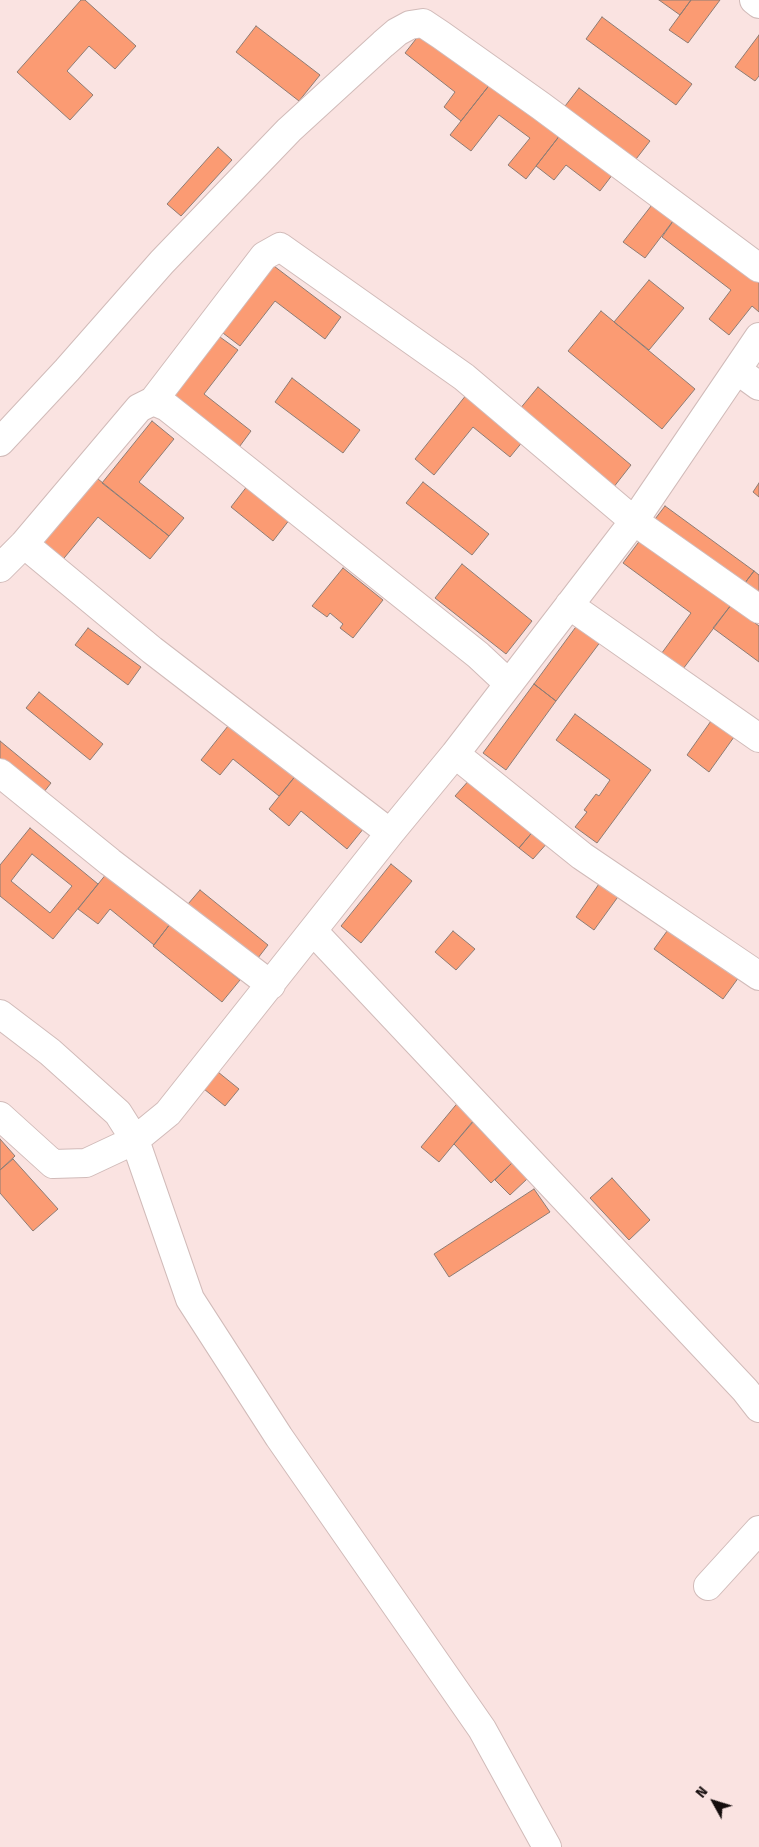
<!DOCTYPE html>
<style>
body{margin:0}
#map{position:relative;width:759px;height:1847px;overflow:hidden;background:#fae3e1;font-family:"Fira Sans",sans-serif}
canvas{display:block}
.north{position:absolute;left:689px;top:1777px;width:50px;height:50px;-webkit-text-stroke:4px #fae3e1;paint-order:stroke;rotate:309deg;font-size:14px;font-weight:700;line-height:20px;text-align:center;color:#150d0d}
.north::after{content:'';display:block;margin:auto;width:18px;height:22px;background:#150d0d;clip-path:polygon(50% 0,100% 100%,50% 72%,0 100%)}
</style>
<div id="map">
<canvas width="759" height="1847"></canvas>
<div class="north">N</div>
</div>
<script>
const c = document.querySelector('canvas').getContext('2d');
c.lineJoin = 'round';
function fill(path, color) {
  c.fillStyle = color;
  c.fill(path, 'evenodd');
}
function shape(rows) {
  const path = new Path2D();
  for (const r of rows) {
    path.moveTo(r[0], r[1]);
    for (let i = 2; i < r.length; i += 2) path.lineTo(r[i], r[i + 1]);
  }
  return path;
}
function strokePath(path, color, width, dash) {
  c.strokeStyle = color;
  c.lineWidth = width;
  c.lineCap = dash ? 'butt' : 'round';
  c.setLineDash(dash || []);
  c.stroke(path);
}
const building = shape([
 [81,0,85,0,136,46,115,69,89,46,67,71,93,95,70,120,17,72,81,0],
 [659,0,691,0,680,15,659,0],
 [691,0,720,0,688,43,669,30,691,0],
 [602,17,692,84,676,105,586,39,602,17],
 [256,26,320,75,299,101,236,52,256,26],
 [423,30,491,83,461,121,444,107,455,92,405,53,423,30],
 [759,35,759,76,755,81,735,67,759,35],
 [491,83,564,130,526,179,508,165,530,138,499,115,471,151,450,135,491,83],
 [579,88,650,141,633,163,562,110,579,88],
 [564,130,616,170,600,191,566,165,554,180,536,166,564,130],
 [218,147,232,160,181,216,167,204,218,147],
 [655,201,676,217,645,258,623,242,655,201],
 [676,217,759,281,759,312,752,306,729,335,709,319,731,290,662,237,676,217],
 [270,263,341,317,325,339,275,301,240,346,219,330,270,263],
 [649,280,684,308,649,350,614,322,649,280],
 [601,311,695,389,662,429,568,351,601,311],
 [213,332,238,350,204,394,251,431,234,454,162,399,213,332],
 [292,378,360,430,343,453,275,402,292,378],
 [538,387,631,465,613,488,519,410,538,387],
 [471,389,528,435,510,457,473,427,434,475,415,459,471,389],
 [152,421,174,439,139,482,184,518,169,536,102,483,152,421],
 [93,475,169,536,150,559,98,517,60,563,37,544,93,475],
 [423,482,489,534,472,555,406,503,423,482],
 [759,483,759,497,753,492,759,483],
 [248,485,290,519,273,541,231,507,248,485],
 [665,506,754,571,738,592,649,527,665,506],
 [641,539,731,605,677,677,656,661,691,613,623,563,641,539],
 [462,564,532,621,506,654,435,598,462,564],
 [343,568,383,600,353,638,340,628,343,624,330,613,327,617,312,606,343,568],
 [754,571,759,575,759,607,738,592,754,571],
 [731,605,759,626,759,662,713,628,731,605],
 [578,624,601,641,556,701,534,684,578,624],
 [88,628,141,667,128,685,75,645,88,628],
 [534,684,556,701,506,770,483,753,534,684],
 [39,692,103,744,90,760,26,708,39,692],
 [575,714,651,770,597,843,575,827,587,812,584,810,596,794,599,796,610,780,556,740,575,714],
 [232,721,297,774,279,796,233,759,220,775,201,760,232,721],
 [711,721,734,737,709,772,687,755,711,721],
 [0,741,51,783,40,797,0,764,0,741],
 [297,774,364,828,347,849,301,811,289,826,269,809,297,774],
 [471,778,535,829,519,848,455,796,471,778],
 [30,828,98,884,53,939,0,896,0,865,30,828],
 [32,854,72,886,50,913,11,881,32,854],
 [535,829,549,841,533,859,519,848,535,829],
 [391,864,412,881,361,943,341,926,391,864],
 [107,873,170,924,154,945,110,909,98,924,78,909,107,873],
 [601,881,620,894,594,930,576,917,601,881],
 [200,890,268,945,251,967,182,911,200,890],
 [170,924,240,980,222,1002,153,946,170,924],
 [670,927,739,977,723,999,654,949,670,927],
 [453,931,475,949,456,970,435,952,453,931],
 [218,1072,239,1089,225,1106,204,1089,218,1072],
 [460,1100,478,1115,439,1162,421,1147,460,1100],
 [473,1122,512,1163,491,1183,454,1144,473,1122],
 [0,1139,15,1156,0,1170,0,1139],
 [13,1159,58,1209,33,1231,0,1193,0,1170,13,1159],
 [512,1163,527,1179,510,1195,495,1180,512,1163],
 [612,1178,650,1220,629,1240,590,1198,612,1178],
 [534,1189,550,1212,449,1277,434,1254,534,1189]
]);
fill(building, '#fb9b73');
strokePath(building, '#8e7c74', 1);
const minor = shape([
 [754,0,759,4],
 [737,370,759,386],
 [153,401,264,256,280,247,464,377,634,521,759,609],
 [0,442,67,370,162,262,289,130,383,44,397,32,410,25,423,23,441,35,541,106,759,268],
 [24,544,152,650,390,833],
 [0,568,24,544,139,408,153,401,167,407,244,468,478,655,509,684],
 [569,605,759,738],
 [455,754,582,856,759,976],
 [0,773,110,862,271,985],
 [313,931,745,1390,759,1408],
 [0,1014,50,1052,118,1113,135,1140,190,1299,279,1437,482,1729,547,1847],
 [0,1116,53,1164,86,1163,135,1140,168,1113,390,833,455,754,634,521,759,337],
 [708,1586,759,1530]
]);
strokePath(minor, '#d1bbb9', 30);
strokePath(minor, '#fff', 28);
</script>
